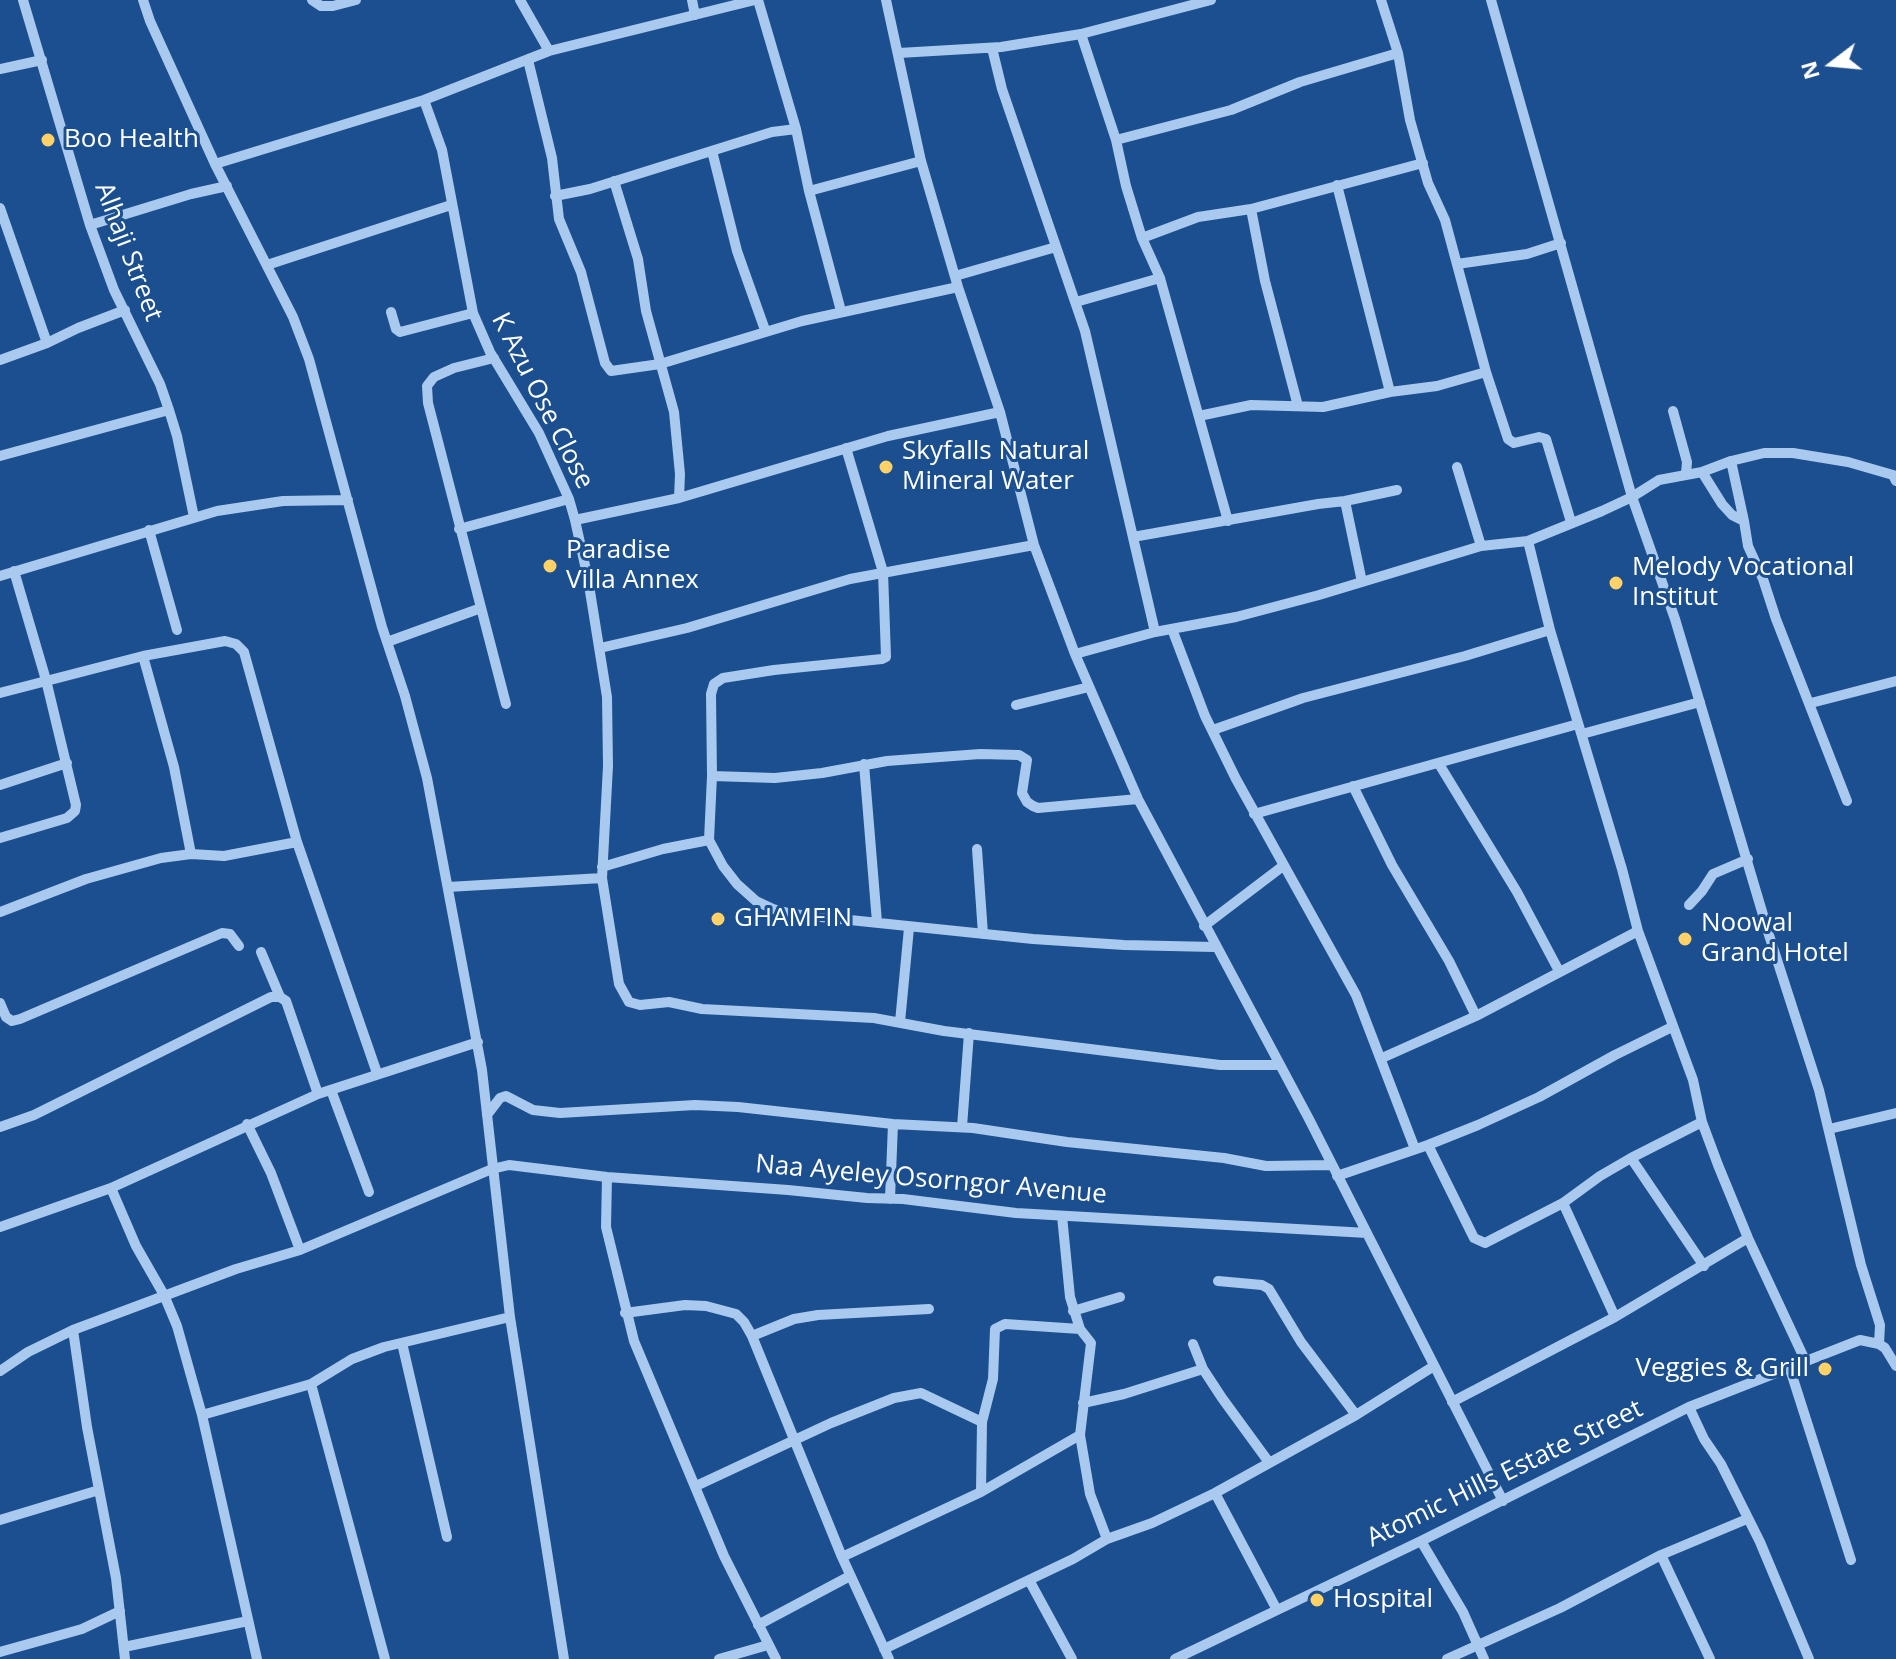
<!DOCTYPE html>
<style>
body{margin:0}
#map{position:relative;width:1896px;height:1659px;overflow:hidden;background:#1b4f8f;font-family:"Open Sans",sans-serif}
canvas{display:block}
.north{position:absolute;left:1792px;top:24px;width:80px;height:80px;-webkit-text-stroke:6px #1b4f8f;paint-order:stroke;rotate:254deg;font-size:22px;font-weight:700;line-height:32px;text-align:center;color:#fff}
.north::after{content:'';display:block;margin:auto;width:28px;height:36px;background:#fff;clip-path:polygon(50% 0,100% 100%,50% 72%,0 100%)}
</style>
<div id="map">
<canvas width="1896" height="1659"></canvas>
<div class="north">N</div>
</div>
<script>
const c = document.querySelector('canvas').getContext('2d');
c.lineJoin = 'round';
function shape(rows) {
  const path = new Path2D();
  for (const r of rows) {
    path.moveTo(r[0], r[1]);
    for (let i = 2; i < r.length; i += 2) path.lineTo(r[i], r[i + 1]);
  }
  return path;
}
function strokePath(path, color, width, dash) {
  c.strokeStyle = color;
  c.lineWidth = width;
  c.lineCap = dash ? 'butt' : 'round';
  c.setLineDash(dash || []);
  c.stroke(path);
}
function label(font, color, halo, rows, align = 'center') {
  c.font = font + ' "Open Sans",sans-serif';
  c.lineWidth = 6;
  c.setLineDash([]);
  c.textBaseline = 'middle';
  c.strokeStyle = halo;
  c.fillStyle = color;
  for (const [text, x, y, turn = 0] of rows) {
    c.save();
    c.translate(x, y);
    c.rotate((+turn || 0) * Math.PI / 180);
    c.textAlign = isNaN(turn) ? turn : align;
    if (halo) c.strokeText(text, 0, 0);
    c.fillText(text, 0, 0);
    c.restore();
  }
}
strokePath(shape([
 [23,0,90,225,114,290,160,384,169,410,177,436,194,517],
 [143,0,150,21,215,164,293,317,309,359,382,627,405,696,427,778,482,1070,510,1317,564,1659],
 [312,0,321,6,333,6,356,0],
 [520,0,549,51],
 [692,0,695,15],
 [758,0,796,129,809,191,841,311],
 [886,0,921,161,958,287,1000,412,1034,545,1075,654,1138,799,1309,1119,1503,1501],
 [1381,0,1398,53,1410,120,1428,183,1445,220,1486,372,1508,439,1514,443,1539,437,1546,439,1571,522],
 [1491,0,1632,497,1675,619,1769,935,1819,1090,1861,1265,1880,1325,1879,1344],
 [1081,34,1116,140,1126,186,1142,238,1160,278,1228,521],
 [992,48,1002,89,1085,331,1155,632],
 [899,53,1001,47,1081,34,1211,0],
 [528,60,552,158,559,219,581,272,605,363,611,371,660,364,802,321,958,287],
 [0,69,42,60],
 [424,100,442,150,473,313,490,352,539,433,569,499,575,520,588,579,607,697,608,766,602,878,619,984,629,1002,640,1005,669,1002,702,1009,874,1018,944,1031,1220,1065,1280,1065],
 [1116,140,1231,110,1300,82,1398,53],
 [712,151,737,251,765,330],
 [215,164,424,100,549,51,755,0],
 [614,181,638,259,646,311,674,412,680,474,679,498],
 [1337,185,1390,392],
 [809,191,921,161],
 [555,196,590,189,772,132,796,129],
 [0,208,47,343],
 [1251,209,1265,281,1298,406],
 [90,225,191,194,227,186],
 [1142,238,1198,217,1251,209,1423,163],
 [1457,264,1527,254,1561,243],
 [267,265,451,205],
 [955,276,1056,247],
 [1076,302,1160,278],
 [391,312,396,329,400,332,473,313],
 [494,358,454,368,434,377,427,386,428,403,506,704],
 [0,360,47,343,78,328,125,310],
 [1673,411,1687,462,1686,473],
 [1199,416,1251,405,1323,407,1390,392,1437,386,1486,372],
 [846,448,883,572,886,657,882,659,774,670,723,678,714,684,711,694,712,776,709,840,723,866,737,884,756,901,773,909,792,914,1033,939,1124,945,1214,947],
 [0,456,169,410],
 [1731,461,1744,521],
 [1457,467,1481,546],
 [1702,472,1731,461,1764,453,1793,453,1848,462,1893,475,1896,481],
 [1345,501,1362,582],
 [575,520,679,498,888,436,1000,412],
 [459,529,569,499],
 [149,530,177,630],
 [1133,537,1318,504,1345,501,1397,490],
 [1528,541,1550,630,1622,869,1638,931,1693,1080,1702,1122,1718,1165,1748,1238,1805,1360],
 [0,576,217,511,283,501,348,500],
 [1172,629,1205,716,1236,779,1356,995,1415,1149],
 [387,642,481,608],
 [600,648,687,628,850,579,1034,545],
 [1075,654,1155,632,1236,617,1319,595,1481,546,1528,541,1602,511,1632,497,1659,480,1702,472,1722,504,1732,515,1744,521,1748,546,1763,579,1776,619,1847,801],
 [143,656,174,767,191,854],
 [0,693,143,656,225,641,236,644,244,652,297,842,377,1073],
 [1811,703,1896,681],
 [1016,705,1089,687],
 [1213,730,1303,698,1465,656,1550,630],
 [1582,734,1700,702],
 [864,764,877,922],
 [1439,764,1517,892,1559,971],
 [712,776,775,778,822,773,887,761,980,754,1019,755,1027,760,1022,793,1027,802,1033,806,1038,808,1138,799],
 [0,785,67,763],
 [1353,786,1392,865,1449,961,1476,1016],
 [1254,814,1578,724],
 [0,838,67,818,75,811,76,805,46,680,14,571],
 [977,849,983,934],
 [602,867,663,849,709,840],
 [448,887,602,878],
 [1689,905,1702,891,1713,874,1748,859],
 [0,912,86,879,161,858,191,854,224,856,297,842],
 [1204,926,1283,866],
 [261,952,280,997],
 [0,1003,6,1017,12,1021,20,1019,222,933,230,934,239,946],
 [900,1022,909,928],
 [1382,1058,1476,1016,1638,931],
 [331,1090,369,1192],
 [487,1115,500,1098,506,1096,533,1110,560,1113,695,1105,738,1107,893,1124,973,1128,1067,1142,1224,1158,1266,1166,1331,1165],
 [247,1124,271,1173,300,1250],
 [0,1127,34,1115,271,997,280,997,286,1001,318,1094],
 [962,1127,969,1033],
 [1829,1129,1896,1113],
 [1428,1145,1474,1238,1485,1243,1563,1203,1600,1176,1631,1158,1702,1122],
 [1631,1158,1704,1266],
 [1337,1176,1428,1145,1478,1125,1539,1097,1615,1055,1672,1027],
 [607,1177,606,1227,634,1341,724,1556,776,1659],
 [111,1188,136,1246,164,1295,177,1326,202,1415,257,1659],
 [890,1199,893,1124],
 [1563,1203,1615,1317],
 [1062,1216,1070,1297,1080,1329,1091,1343,1080,1435,1090,1494,1107,1539],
 [0,1227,111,1188,318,1094,478,1042],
 [1218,1281,1262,1285,1269,1289,1301,1342,1356,1415],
 [1073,1311,1120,1297],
 [625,1313,685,1305,706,1306,736,1314,744,1322,752,1336,842,1557,889,1659],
 [73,1330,87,1427,116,1578,125,1659],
 [752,1336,794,1319,818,1315,929,1309],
 [402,1343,447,1537],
 [1193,1344,1203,1369,1222,1398,1268,1461],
 [1789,1366,1851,1560],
 [0,1371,28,1352,73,1330,236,1269,300,1250,492,1169,509,1165,607,1177,788,1190,867,1198,903,1199,1016,1213,1367,1233],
 [311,1384,385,1659],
 [1452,1402,1615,1317,1748,1238],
 [1083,1403,1124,1394,1203,1369],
 [1689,1407,1704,1439,1721,1464,1760,1542,1809,1659],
 [202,1415,311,1384,352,1359,384,1347,510,1317],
 [696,1486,831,1423,894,1398,921,1393,982,1422],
 [981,1492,982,1422,993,1379,995,1329,1005,1324,1080,1329],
 [1215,1493,1277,1610],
 [0,1520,99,1490],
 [1421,1541,1463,1612,1484,1659],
 [1661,1555,1710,1659],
 [842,1557,981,1492,1080,1435],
 [1029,1580,1072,1659],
 [758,1625,850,1576],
 [124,1647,248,1621],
 [884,1649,1073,1559,1107,1539,1152,1523,1215,1493,1356,1415,1434,1366],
 [0,1652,82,1629,120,1611],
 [719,1659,768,1645],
 [1175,1659,1421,1541,1689,1407,1860,1340,1879,1344,1885,1348,1896,1366],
 [1447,1659,1560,1608,1661,1555,1747,1519]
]), '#a9c9ee', 10);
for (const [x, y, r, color] of [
 [48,140,8,"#ffd166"],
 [886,467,8,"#ffd166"],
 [550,566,8,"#ffd166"],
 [1616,583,8,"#ffd166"],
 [718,919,8,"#ffd166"],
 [1685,939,8,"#ffd166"],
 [1825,1369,8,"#ffd166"],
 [1317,1600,8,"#ffd166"]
]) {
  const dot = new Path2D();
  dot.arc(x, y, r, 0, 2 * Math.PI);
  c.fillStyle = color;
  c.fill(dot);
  strokePath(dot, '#1b4f8f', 3);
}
label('26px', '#fff', '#1b4f8f', [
 ["Boo Health",64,140],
 ["Skyfalls Natural",902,452],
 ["Mineral Water",902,482],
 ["Paradise",566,551],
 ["Villa Annex",566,581],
 ["Melody Vocational",1632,568],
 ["Institut",1632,598],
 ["GHAMFIN",734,919],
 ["Noowal",1701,924],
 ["Grand Hotel",1701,954],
 ["Veggies & Grill",1809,1369,"right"],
 ["Hospital",1333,1600]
], 'left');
label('26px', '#fff', '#1b4f8f', [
 ["Alhaji Street",128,252,69],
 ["K Azu Ose Close",542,401,63],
 ["Naa Ayeley Osorngor Avenue",931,1180,5],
 ["Atomic Hills Estate Street",1505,1474,-26]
]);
</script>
